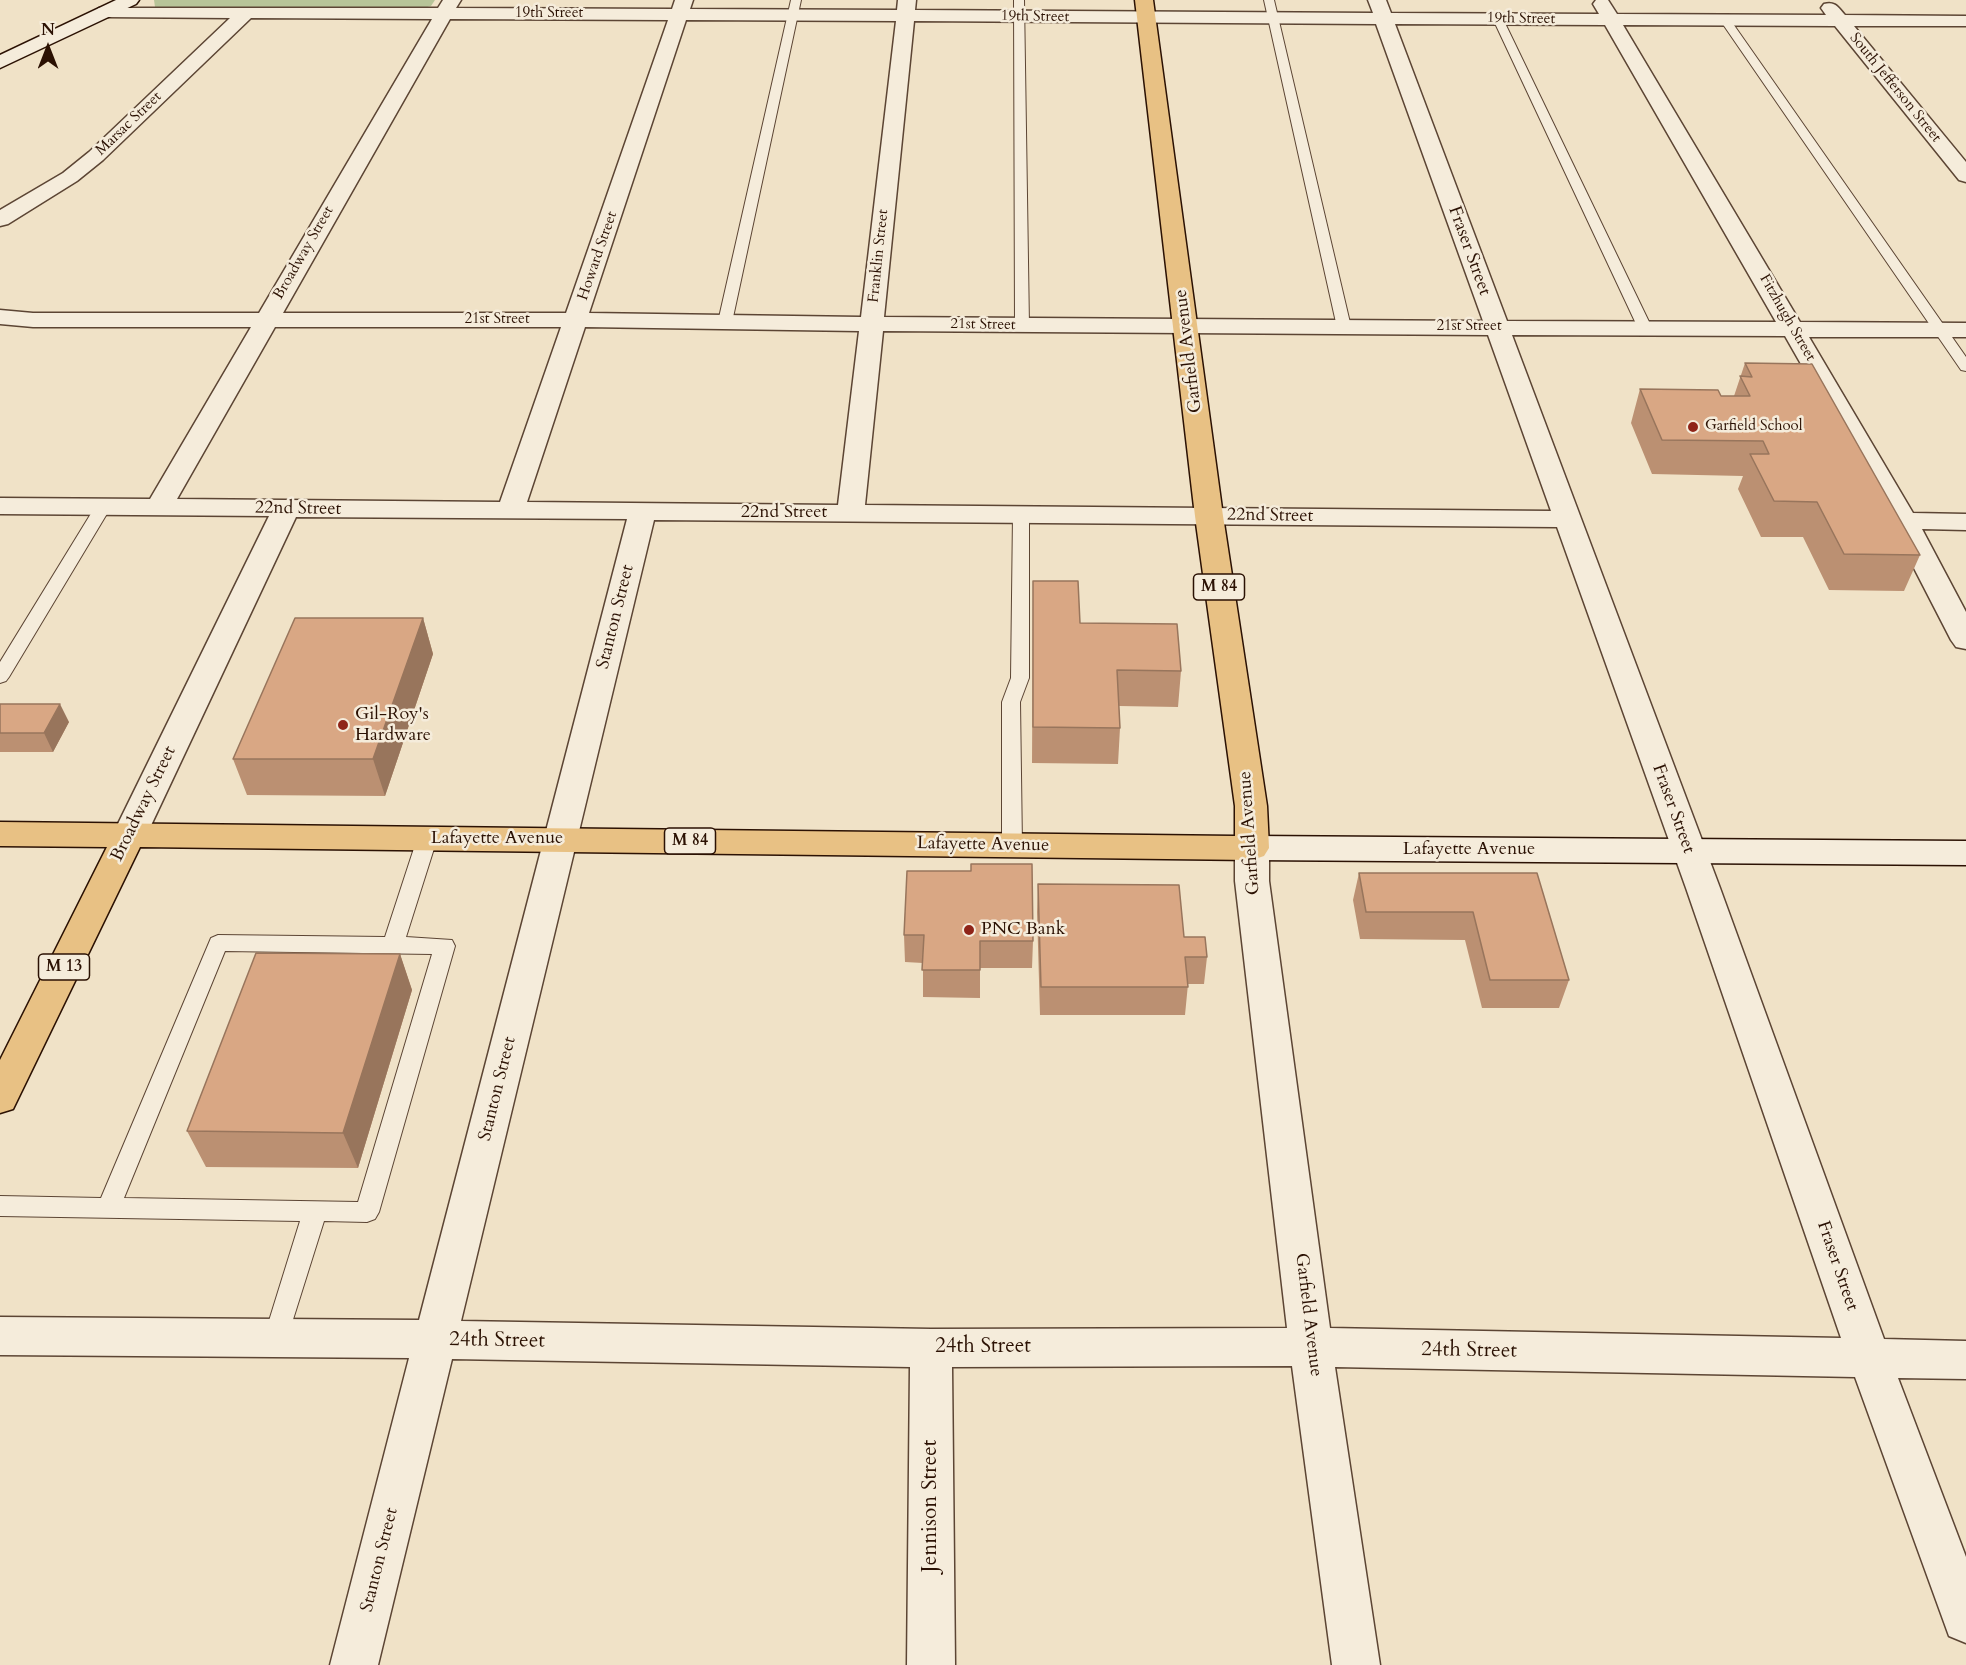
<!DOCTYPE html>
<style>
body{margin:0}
#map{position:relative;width:1966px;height:1665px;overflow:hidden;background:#f0e2c7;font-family:Cardo,serif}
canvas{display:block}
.north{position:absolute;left:18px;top:18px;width:60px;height:60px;-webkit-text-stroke:4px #f5ecdb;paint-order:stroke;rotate:0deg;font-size:16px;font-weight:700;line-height:24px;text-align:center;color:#2b1103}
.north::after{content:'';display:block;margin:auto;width:21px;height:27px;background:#2b1103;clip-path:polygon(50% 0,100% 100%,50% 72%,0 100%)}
</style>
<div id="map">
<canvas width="1966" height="1665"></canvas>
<div class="north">N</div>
</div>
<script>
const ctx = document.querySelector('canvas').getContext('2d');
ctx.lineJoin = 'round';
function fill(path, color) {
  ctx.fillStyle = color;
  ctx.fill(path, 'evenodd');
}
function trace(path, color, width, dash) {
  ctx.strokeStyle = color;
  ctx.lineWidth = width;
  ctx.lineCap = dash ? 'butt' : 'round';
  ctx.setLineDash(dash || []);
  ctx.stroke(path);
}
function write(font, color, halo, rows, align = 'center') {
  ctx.font = font + ' Cardo,serif';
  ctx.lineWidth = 5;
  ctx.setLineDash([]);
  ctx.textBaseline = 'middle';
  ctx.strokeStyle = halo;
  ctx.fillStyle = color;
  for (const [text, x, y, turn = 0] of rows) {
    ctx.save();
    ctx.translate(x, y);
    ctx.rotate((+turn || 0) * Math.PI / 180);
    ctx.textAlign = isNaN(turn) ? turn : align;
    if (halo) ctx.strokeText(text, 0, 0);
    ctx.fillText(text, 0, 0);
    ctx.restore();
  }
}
fill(new Path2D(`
 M 154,0 L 435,0 L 431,6 L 420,9 L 155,7 Z`), '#b7c498');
const lane = new Path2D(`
 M 791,0 L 801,0 L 732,322 L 725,326 L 718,322 Z
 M 1014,0 L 1024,0 L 1029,326 L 1022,330 L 1015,326 Z
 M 1264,0 L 1274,0 L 1351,327 L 1349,330 L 1339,330 L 1337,327 Z
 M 1498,16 L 1503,19 L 1652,328 L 1650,331 L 1640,331 L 1638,328 L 1493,19 Z
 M 1725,17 L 1729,18 L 1966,357 L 1966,371 L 1961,370 L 1720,20 Z
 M 103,502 L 111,507 L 9,677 L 6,681 L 0,683 L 0,662 L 95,507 Z
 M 1021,510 L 1029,515 L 1029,678 L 1020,702 L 1022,846 L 1019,851 L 1012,853 L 1005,851 L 1002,846 L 1002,702 L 1011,678 L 1013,515 Z
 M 427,832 L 434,834 L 437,839 L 406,937 L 452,940 L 455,946 L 379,1212 L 375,1219 L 367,1222 L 324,1221 L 285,1345 L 276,1348 L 267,1345 L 264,1337 L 300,1221 L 0,1216 L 0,1196 L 101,1198 L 211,938 L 218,935 L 385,937 L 417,839 L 420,834 ZM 225,951 L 432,954 L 358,1202 L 124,1198 Z`);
const street = new Path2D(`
 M 443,0 L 461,0 L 456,8 L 672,9 L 675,0 L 693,0 L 690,9 L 897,10 L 898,0 L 916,0 L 915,10 L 1373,13 L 1368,0 L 1386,0 L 1391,13 L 1599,14 L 1593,4 L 1596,0 L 1608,0 L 1617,14 L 1826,15 L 1821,8 L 1824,4 C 1835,1 1838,7 1845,15 L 1966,16 L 1966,26 L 1854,26 L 1966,162 L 1966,182 L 1959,180 L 1835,26 L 1623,25 L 1800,322 L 1966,323 L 1966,337 L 1809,337 L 1913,513 L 1966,514 L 1966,530 L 1922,529 L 1966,612 L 1966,649 L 1956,647 L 1951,640 L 1882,506 L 1785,336 L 1512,335 L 1720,888 L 1884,1339 L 1966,1341 L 1966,1379 L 1898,1378 L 1966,1557 L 1966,1643 L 1949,1636 L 1855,1377 L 1335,1367 L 1380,1665 L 1332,1665 L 1292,1366 L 952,1367 L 955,1665 L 907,1665 L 910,1367 L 452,1359 L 378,1665 L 330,1665 L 409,1358 L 0,1355 L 0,1317 L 419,1320 L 627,519 L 296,517 L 146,836 L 141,844 L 129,848 L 117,844 L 112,836 L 269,516 L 0,514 L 0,498 L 150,499 L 251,327 L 33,327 L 0,324 L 0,310 L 33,313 L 259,313 L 432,19 L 251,18 L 103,160 L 77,181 L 8,224 L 0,226 L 0,210 L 63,173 L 89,152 L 230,18 L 105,17 L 99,16 L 96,12 L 99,8 L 438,8 ZM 450,19 L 668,20 L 566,313 L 283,313 ZM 686,20 L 896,21 L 861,317 L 589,313 ZM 914,21 L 1376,24 L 1483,321 L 884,317 ZM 1395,24 L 1605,25 L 1776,322 L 1507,321 ZM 275,327 L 561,327 L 500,502 L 177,499 ZM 585,327 L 859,331 L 838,505 L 527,502 ZM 883,331 L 1488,335 L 1551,511 L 865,505 ZM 654,520 L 1557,527 L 1686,888 L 1841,1338 L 1330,1328 L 1269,881 L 1269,848 L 1264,840 L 1252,836 L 1240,840 L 1235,848 L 1235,881 L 1287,1328 L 931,1329 L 461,1321 Z`);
const secondary = new Path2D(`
 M 116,0 L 139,0 L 136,4 L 0,68 L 0,55 Z
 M 1252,836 L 1966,841 L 1966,865 L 1252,860 L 1240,856 L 1235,848 L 1240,840 Z`);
const primary = new Path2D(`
 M 1135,0 L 1153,0 L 1223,516 L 1267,806 L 1269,848 L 1264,856 L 1252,860 L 140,847 L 13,1109 L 0,1113 L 0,1060 L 107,847 L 0,846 L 0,822 L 1235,836 L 1235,806 L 1195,516 Z`);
trace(lane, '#5c4534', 2);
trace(street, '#5c4534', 3);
trace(secondary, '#2b1103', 3);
trace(primary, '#2b1103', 3);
fill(lane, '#f5ecdb');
fill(street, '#f5ecdb');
fill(secondary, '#f5ecdb');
fill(primary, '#e8c184');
fill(new Path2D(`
 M 1745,363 L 1920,555 L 1904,591 L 1829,590 L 1803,537 L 1761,537 L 1738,489 L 1743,476 L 1652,474 L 1631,423 L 1640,389 L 1721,396 L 1734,396 Z
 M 1033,581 L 1080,623 L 1181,671 L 1178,707 L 1119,706 L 1120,728 L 1118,764 L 1032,763 Z
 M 423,618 L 433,654 L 385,796 L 247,795 L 233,759 Z
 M 0,704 L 69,722 L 53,752 L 0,752 Z
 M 971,871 L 1033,941 L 1032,968 L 980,968 L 980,998 L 923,997 L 923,963 L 905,962 L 904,935 Z
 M 1359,873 L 1537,873 L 1569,980 L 1559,1008 L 1482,1008 L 1465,940 L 1360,939 L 1353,900 Z
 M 1038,884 L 1184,937 L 1207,957 L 1204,984 L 1188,984 L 1185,1015 L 1040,1015 L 1037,912 Z
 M 400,954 L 412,990 L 358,1168 L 206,1167 L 187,1131 Z`), '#bb9072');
fill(new Path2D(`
 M 423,618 L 433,654 L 385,796 L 373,759 Z
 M 60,704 L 69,722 L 53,752 L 44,733 Z
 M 400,954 L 412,990 L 358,1168 L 343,1133 Z`), '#98755c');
const building = new Path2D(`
 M 1745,363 L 1812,364 L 1920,555 L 1844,554 L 1817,502 L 1774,501 L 1750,454 L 1769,454 L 1763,441 L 1662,440 L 1640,389 L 1718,390 L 1721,396 L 1750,396 L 1740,376 L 1752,377 Z
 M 1033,581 L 1078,581 L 1080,623 L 1177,624 L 1181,671 L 1117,670 L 1120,728 L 1033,727 Z
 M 295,618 L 423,618 L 373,759 L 233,759 Z
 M 0,704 L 60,704 L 44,733 L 0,733 Z
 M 971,864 L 1032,864 L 1033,941 L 980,941 L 980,970 L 922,970 L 924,935 L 904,935 L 907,871 L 971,871 Z
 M 1359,873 L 1537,873 L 1569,980 L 1490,980 L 1473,912 L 1366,912 Z
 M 1038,884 L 1179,885 L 1184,937 L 1205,937 L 1207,957 L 1185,957 L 1188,987 L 1041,987 Z
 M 256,953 L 400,954 L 343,1133 L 187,1131 Z`);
fill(building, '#d9a784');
trace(building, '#98755c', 1.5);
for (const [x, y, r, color] of [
 [1693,427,6,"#8f2418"],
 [343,725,6,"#8f2418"],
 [969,930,6,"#8f2418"]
]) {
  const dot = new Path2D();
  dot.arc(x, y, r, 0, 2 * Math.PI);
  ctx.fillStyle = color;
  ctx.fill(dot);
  trace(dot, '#f5ecdb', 2);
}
write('15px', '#2b1103', '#f5ecdb', [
 ["19th Street",549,14],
 ["19th Street",1035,17,1],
 ["19th Street",1521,19,1],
 ["South Jefferson Street",1895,88,51],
 ["Marsac Street",129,124,-44],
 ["Broadway Street",304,253,-60],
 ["Howard Street",598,256,-71],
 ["Franklin Street",879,256,-84],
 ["Fitzhugh Street",1787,318,60],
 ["21st Street",497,320],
 ["21st Street",983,325,1],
 ["21st Street",1469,327]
]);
write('15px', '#2b1103', '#f5ecdb', [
 ["Garfield School",1705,427]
], 'left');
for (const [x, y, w] of [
 [1219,587,51],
 [690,841,51],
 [64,967,51]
]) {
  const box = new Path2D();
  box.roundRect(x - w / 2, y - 13, w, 26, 4.5);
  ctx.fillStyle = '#f5ecdb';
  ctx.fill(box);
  trace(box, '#2b1103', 1.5);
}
write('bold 16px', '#2b1103', null, [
 ["M 84",1219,587],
 ["M 84",690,841],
 ["M 13",64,967]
]);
write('18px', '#2b1103', '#f5ecdb', [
 ["Fraser Street",1469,251,70],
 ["Garfield Avenue",1189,351,-97],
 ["22nd Street",298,509,1],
 ["22nd Street",784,513],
 ["22nd Street",1270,516,1],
 ["Stanton Street",616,617,-76],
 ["Broadway Street",144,804,-64],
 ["Fraser Street",1673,809,70],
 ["Garfield Avenue",1250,833,-94],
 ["Lafayette Avenue",497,839],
 ["Lafayette Avenue",983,845,1],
 ["Lafayette Avenue",1469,850],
 ["Stanton Street",498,1089,-76],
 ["Fraser Street",1837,1266,71],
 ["Garfield Avenue",1308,1315,83],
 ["Stanton Street",380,1560,-76]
]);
write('18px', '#2b1103', '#f5ecdb', [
 ["Gil-Roy's",355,715],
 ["Hardware",355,736],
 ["PNC Bank",981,930]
], 'left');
write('21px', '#2b1103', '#f5ecdb', [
 ["24th Street",497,1341,1],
 ["24th Street",983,1347],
 ["24th Street",1469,1351,1],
 ["Jennison Street",931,1506,-90]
]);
</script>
